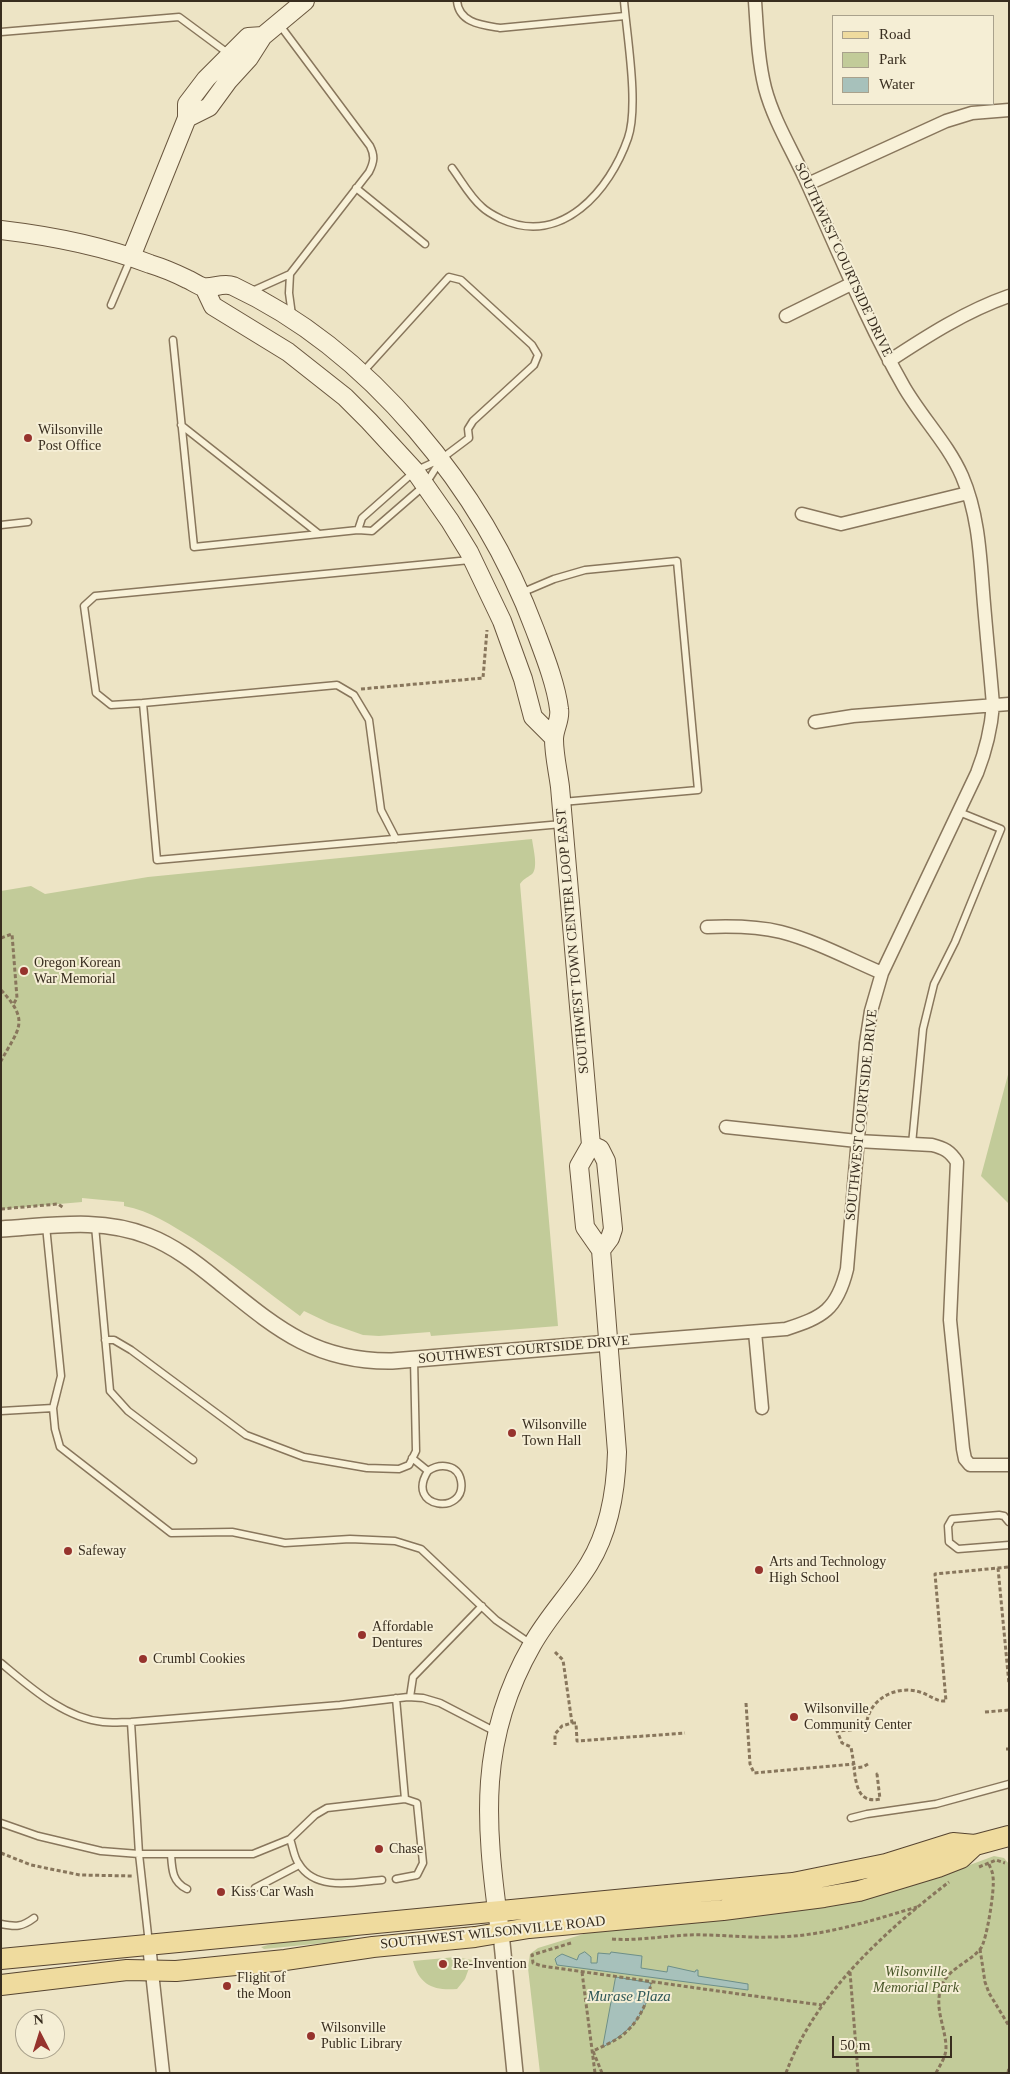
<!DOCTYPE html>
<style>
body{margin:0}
#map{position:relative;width:1010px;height:2074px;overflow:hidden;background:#ede4c5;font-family:"Times New Roman",serif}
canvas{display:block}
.frame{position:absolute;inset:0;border:2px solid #382d1f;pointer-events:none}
.legend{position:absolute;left:832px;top:15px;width:162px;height:90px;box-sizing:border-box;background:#f5eed5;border:1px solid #a9a18c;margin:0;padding:6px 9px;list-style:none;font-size:15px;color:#382d1f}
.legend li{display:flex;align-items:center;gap:10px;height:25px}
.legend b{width:25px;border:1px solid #a9a18c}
.north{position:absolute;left:15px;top:2009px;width:50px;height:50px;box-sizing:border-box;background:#f5eed5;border:1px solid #a9a18c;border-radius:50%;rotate:355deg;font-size:14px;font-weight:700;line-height:20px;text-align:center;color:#382d1f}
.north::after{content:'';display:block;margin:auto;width:18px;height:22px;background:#96332d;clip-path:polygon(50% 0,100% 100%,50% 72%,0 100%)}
.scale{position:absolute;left:832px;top:2036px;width:120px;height:22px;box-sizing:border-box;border:2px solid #382d1f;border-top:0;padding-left:6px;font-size:15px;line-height:18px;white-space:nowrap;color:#382d1f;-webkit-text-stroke:4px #f5eed5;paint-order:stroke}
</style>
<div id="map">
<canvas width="1010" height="2074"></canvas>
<div class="frame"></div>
<ul class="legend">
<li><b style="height:6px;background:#efdb9e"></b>Road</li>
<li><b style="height:14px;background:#c2cb99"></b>Park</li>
<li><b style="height:14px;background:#a7c1bb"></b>Water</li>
</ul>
<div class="north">N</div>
<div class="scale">50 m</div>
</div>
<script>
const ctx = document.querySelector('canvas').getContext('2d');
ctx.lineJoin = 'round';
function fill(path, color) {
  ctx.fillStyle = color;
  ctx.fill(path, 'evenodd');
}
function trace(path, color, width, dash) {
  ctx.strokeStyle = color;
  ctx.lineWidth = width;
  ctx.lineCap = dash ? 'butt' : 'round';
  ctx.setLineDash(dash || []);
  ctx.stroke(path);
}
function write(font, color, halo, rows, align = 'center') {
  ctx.font = font + ' "Times New Roman",serif';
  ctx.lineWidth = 4;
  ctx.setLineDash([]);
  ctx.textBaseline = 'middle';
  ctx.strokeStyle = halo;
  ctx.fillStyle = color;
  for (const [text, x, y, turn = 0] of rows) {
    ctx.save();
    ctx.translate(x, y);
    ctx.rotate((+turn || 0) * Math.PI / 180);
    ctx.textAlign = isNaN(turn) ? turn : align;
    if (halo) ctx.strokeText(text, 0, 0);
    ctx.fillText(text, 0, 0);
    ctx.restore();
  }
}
fill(new Path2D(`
 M 532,839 C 533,847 538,866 533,873 C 529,877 524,878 520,884 L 558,1326 L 431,1336 L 430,1332 L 379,1336 L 363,1335 L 329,1323 L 304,1311 L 300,1316 C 265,1290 231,1263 194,1239 C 171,1225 151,1211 124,1206 L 124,1202 L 82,1198 L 82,1202 L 1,1209 L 1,891 L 31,886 L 45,894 L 148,877 Z
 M 1009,1071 L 1009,1204 L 981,1176 Z
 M 994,1856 L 1004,1858 L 1009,1864 L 1009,2073 L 540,2073 L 528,1968 L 530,1954 L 538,1948 L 600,1929 L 940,1876 Z
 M 375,1931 L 334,1942 L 264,1949 L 261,1947 L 303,1935 Z
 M 456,1957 L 472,1960 L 465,1979 L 457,1989 C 434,1991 419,1985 413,1961 Z`), '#c2cb99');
const water = new Path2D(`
 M 585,1952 L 591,1957 L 591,1963 L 597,1963 L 598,1953 L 610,1954 L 611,1952 L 642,1956 L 641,1968 L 667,1972 L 668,1966 L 695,1972 L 696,1970 L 698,1970 L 698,1976 L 748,1984 L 748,1990 L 557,1965 L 555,1959 L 557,1957 L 562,1954 L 577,1960 L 579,1955 Z
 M 616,1977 L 651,1983 C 647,2015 630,2031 603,2047 Z`);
fill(water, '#a7c1bb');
trace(water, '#6d8f89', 1);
const service = new Path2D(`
 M 457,1 C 459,23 482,25 500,28 L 625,16
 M 1,32 L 179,17 L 229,54
 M 452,168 C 461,180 470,197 482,207 C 487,212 495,216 501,219 C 562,247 610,190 628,138 C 639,106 627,37 624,1
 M 356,188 L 425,244
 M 290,274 L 289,293 L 292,315
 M 250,292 L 290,274 L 369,172 C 374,162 375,156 370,146 L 279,24
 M 111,305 L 131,258
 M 173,340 L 194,547 L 358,530 L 372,531 L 425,485 L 439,463
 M 181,425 L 319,534
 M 1,525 L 28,522
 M 358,530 L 362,518 L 415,471 L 441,459 L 469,438 L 468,429 L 473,421 L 534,365 L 538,355 L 532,345 L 461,280 L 449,277 L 362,373
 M 521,593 L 554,579 L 585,570 L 677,561 L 698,790 L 562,802
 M 143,703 L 111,705 L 96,693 L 84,606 L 95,596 L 470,560
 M 396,839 L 381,810 L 369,720 L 354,695 L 337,685 L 143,703 L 157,860 L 562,824
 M 912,1144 L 923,1029 L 934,984 L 955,942 L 1001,829 L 959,812
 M 46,1226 L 61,1376 L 53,1408 L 55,1429 L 60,1447 L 171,1533 L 232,1532 L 285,1543 L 350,1539 L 395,1541 L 421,1549 L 496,1620 L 531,1644
 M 95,1226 L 110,1391 L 128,1411 L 193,1460
 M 105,1340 L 114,1340 L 131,1350 L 246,1435 L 304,1457 L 367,1468 L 399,1469 L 409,1465 L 416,1451 L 414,1359
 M 1,1411 L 53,1408
 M 412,1458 L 428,1471 C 404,1509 467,1516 461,1481 C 458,1464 440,1463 428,1471
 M 1009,1522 L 1004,1516 L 999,1515 L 952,1519 L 948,1526 L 949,1542 L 958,1549 L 1009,1545
 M 1,1663 C 30,1687 64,1718 103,1722 C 112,1723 122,1722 131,1722 L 340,1705 L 408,1697 L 423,1698 L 440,1703 L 496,1732
 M 410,1697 L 413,1677 L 482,1606
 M 131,1722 L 139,1854 L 149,1944
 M 851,1818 L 867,1814 L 936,1804 L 1009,1784
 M 1,1823 L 38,1836 L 101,1851 L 139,1854 L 253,1854 L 290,1839 L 315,1815 L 327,1808 L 405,1799 L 396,1698
 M 290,1839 C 293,1847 294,1858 299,1864 C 316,1892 356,1882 382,1880
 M 171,1854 C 172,1869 172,1882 187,1889
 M 396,1879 L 417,1875 L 423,1863 L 417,1803 L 405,1799
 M 255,1888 L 299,1865
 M 1,1924 C 16,1927 22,1927 34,1918`);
const minor = new Path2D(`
 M 808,184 L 946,121 L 972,113 L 1009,110
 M 786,316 L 851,284
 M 889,361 C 927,336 966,311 1009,296
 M 802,514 L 841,524 L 968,493
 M 815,722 L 853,716 L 1009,704
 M 707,927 C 732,926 756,926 781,932 C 816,941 849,959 882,973
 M 726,1127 L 857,1141 L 932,1145 C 944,1148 950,1151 957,1162 L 950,1320 L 963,1449 L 965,1459 L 970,1465 L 1009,1465
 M 755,1332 L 762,1408
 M 609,1343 L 786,1329 C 823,1317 837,1310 847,1269 L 866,1043 L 871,1011 L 882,973 L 977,773 C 986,750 991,730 993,705 C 990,668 986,630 983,592 C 980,553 978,513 962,476 C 948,444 922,418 904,387 C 867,322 839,253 808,185 C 794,153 774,122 765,88 C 758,60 757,30 755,1
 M 149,1945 L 163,2073`);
const tertiary = new Path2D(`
 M 1,1229 C 50,1226 101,1217 148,1236 C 174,1246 196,1263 218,1281 C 275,1327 314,1362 392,1361 L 609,1343
 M 501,1933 L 515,2073`);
const secondary = new Path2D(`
 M 187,118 L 209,107 L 228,81 L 249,58 L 263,36 L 305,1
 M 1,230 C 52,236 103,246 150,264 C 163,268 175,273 187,279 C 192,281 197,285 203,287 C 212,289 223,282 233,286 C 370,350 483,490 535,630 C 544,654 556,684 559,709 C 561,719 554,729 554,739 C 554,755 558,771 560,787 L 591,1145 L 579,1166 L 585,1227 L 601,1250 L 617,1452 C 616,1491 610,1530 589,1564 C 572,1592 548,1616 532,1645 C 478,1739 485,1822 499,1925
 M 131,257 L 187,118 L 187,104 L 206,79 L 248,37 L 263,36
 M 204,287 L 213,306 L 288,352 L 345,397 L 369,421 L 415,471 L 450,521 L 469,552 L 502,621 L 523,679 L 533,717 L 554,738
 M 591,1145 L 600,1149 L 606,1161 L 613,1229 L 610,1238 L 601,1250`);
const primary = new Path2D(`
 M 1,1959 L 793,1883 L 886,1864 L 953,1843 L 975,1845 L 1009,1836
 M 1,1985 L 127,1970 L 176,1971 L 285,1960 L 373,1947 L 475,1937 L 529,1928 L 723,1910 L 824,1897 L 859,1891 L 938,1867 L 961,1858 L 975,1845`);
trace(service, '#88765c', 9);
trace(minor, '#88765c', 15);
trace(tertiary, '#88765c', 18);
trace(secondary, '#6a573f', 20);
trace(primary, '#564430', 22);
trace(new Path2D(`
 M 361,689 L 483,678 L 487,630
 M 1,938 L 12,934 L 17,998 L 13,1005
 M 1,990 C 31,1022 18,1029 1,1061
 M 1,1209 L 58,1204 L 64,1208
 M 998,1568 L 1009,1684
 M 555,1652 L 563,1660 L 572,1723 L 562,1726 L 555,1734 L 555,1745
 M 746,1703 L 750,1764 L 754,1773 L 854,1764
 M 985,1712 L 1009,1710
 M 867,1721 C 871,1697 899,1685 920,1692 C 930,1695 936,1702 946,1701 L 935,1574 L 1009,1567
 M 572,1723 L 576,1723 L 577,1741 L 685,1733
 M 1006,1749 L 1009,1749
 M 868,1764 L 863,1767 L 854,1768 C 856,1784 858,1804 880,1799 L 877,1774 L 880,1774
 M 854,1765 L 851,1747 L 842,1743 L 837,1731 L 862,1729
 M 1,1853 L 31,1865 L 80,1875 L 132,1876
 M 979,1867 L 996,1860 L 1005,1863
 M 612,1939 C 638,1941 663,1936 688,1935 C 716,1934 744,1938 772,1937 C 822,1937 870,1921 917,1907
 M 571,1943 L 532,1955 L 533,1963 L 542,1966 C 635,1979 728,1993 822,2005
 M 980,1949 L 985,1982 L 989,1993 L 1009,2026
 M 582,1972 L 595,2073
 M 850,1972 L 858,2073
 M 602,2073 L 593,2051 C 603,2046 616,2041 624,2034 C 639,2021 648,2002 651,1983
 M 786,2073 C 815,1994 884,1932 949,1882
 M 936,2073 C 940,2065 946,2057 946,2048 C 946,2028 934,2009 941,1988 C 947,1968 970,1963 981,1948 C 987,1939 995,1888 993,1877 C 993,1872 990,1867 988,1862
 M 1008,2073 L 1009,2067`), '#88765c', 3, [4, 2.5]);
trace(service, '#f8f1d8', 6);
trace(minor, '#f8f1d8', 12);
trace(tertiary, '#f8f1d8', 15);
trace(secondary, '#f8f1d8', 18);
trace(primary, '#efdb9e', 20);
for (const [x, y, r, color] of [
 [28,438,5,"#96332d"],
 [24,971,5,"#96332d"],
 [512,1433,5,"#96332d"],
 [68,1551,5,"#96332d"],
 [759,1570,5,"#96332d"],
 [362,1635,5,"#96332d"],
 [143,1659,5,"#96332d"],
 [794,1717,5,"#96332d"],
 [379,1849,5,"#96332d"],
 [221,1892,5,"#96332d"],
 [443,1964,5,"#96332d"],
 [227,1986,5,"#96332d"],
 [311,2036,5,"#96332d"]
]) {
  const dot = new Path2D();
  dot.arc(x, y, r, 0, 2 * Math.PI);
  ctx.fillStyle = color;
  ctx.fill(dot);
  trace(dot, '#f5eed5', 2);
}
write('14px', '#382d1f', '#f5eed5', [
 ["SOUTHWEST COURTSIDE DRIVE",843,260,65],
 ["SOUTHWEST TOWN CENTER LOOP EAST",573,941,-95],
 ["SOUTHWEST COURTSIDE DRIVE",862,1115,-84],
 ["SOUTHWEST COURTSIDE DRIVE",524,1350,-5],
 ["SOUTHWEST WILSONVILLE ROAD",493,1933,-6]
]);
write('14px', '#382d1f', '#f5eed5', [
 ["Wilsonville",38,430],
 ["Post Office",38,446],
 ["Oregon Korean",34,963],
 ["War Memorial",34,979],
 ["Wilsonville",522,1425],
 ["Town Hall",522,1441],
 ["Safeway",78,1551],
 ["Arts and Technology",769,1562],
 ["High School",769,1578],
 ["Affordable",372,1627],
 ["Dentures",372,1643],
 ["Crumbl Cookies",153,1659],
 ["Wilsonville",804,1709],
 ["Community Center",804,1725],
 ["Chase",389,1849],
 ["Kiss Car Wash",231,1892],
 ["Re-Invention",453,1964],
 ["Flight of",237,1978],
 ["the Moon",237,1994],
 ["Wilsonville",321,2028],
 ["Public Library",321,2044]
], 'left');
write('italic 14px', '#465426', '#f5eed5', [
 ["Wilsonville",916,1972],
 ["Memorial Park",916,1988]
]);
write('italic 15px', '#2f5858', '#f5eed5', [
 ["Murase Plaza",629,1997]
]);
</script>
